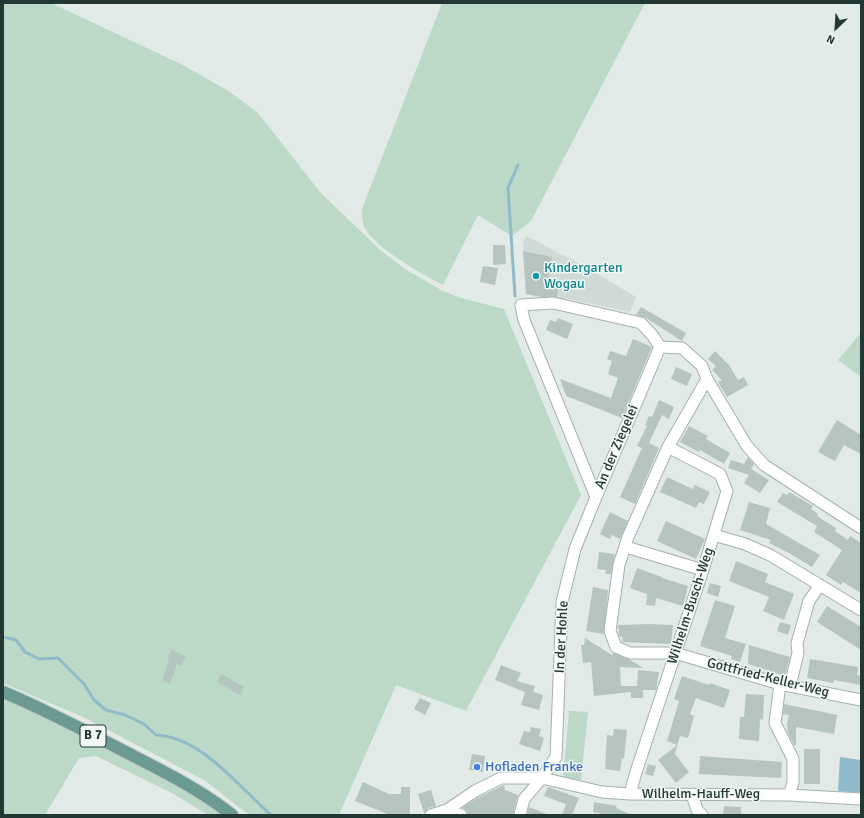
<!DOCTYPE html>
<style>
body{margin:0}
#map{position:relative;width:864px;height:818px;overflow:hidden;background:#e1eae6;font-family:Signika,sans-serif}
canvas{display:block}
.frame{position:absolute;inset:0;border:4px solid #233834;pointer-events:none}
.north{position:absolute;left:816px;top:8px;width:40px;height:40px;-webkit-text-stroke:3px #f1f7f4;paint-order:stroke;rotate:205deg;font-size:11px;font-weight:700;line-height:16px;text-align:center;color:#233834}
.north::after{content:'';display:block;margin:auto;width:14px;height:18px;background:#233834;clip-path:polygon(50% 0,100% 100%,50% 72%,0 100%)}
</style>
<div id="map">
<canvas width="864" height="818"></canvas>
<div class="frame"></div>
<div class="north">N</div>
</div>
<script>
const ctx = document.querySelector('canvas').getContext('2d');
ctx.lineJoin = 'round';
function fill(path, color) {
  ctx.fillStyle = color;
  ctx.fill(path, 'evenodd');
}
function trace(path, color, width, dash) {
  ctx.strokeStyle = color;
  ctx.lineWidth = width;
  ctx.lineCap = dash ? 'butt' : 'round';
  ctx.setLineDash(dash || []);
  ctx.stroke(path);
}
function write(font, color, halo, rows, align = 'center') {
  ctx.font = font + ' Signika,sans-serif';
  ctx.lineWidth = 3;
  ctx.setLineDash([]);
  ctx.textBaseline = 'middle';
  ctx.strokeStyle = halo;
  ctx.fillStyle = color;
  for (const [text, x, y, turn = 0] of rows) {
    ctx.save();
    ctx.translate(x, y);
    ctx.rotate((+turn || 0) * Math.PI / 180);
    ctx.textAlign = isNaN(turn) ? turn : align;
    if (halo) ctx.strokeText(text, 0, 0);
    ctx.fillText(text, 0, 0);
    ctx.restore();
  }
}
fill(new Path2D(`
 M 526,236 L 580,264 L 636,297 L 630,312 L 564,298 L 563,301 L 526,294 L 523,243 Z`), '#cfd9d5');
fill(new Path2D(`
 M 3,3 L 51,3 L 183,65 L 230,92 L 258,113 L 320,192 L 380,250 L 405,269 L 441,290 L 458,297 L 504,309 L 581,495 L 466,711 L 396,685 L 339,815 L 249,815 L 204,780 L 83,717 L 3,683 Z
 M 442,3 L 645,3 L 531,221 L 512,236 L 478,215 L 443,285 C 425,276 375,247 366,230 C 362,224 362,216 362,209 Z
 M 861,333 L 861,377 L 838,360 Z
 M 3,699 L 45,717 L 197,796 L 223,815 L 208,815 L 172,793 L 96,756 L 79,758 L 45,815 L 3,815 Z
 M 569,711 L 588,712 L 581,780 L 563,779 Z`), '#bcd8c6');
fill(new Path2D(`
 M 840,757 L 861,760 L 861,793 L 838,791 Z`), '#8fbac9');
trace(new Path2D(`
 M 515,296 L 508,188 L 518,165
 M 3,637 L 16,640 L 25,652 L 39,659 L 58,658 L 84,684 L 94,700 L 106,710 L 125,715 L 144,724 L 156,735 C 202,737 239,787 271,815`), '#8fbac9', 3);
fill(new Path2D(`
 M 493,245 L 505,245 L 506,264 L 493,265 Z
 M 523,251 L 552,257 L 548,278 L 560,280 L 557,297 L 541,297 L 526,294 Z
 M 483,266 L 498,268 L 495,285 L 480,282 Z
 M 641,307 L 686,333 L 682,341 L 646,318 L 636,315 Z
 M 558,318 L 573,324 L 567,339 L 546,330 L 550,320 L 556,322 Z
 M 633,339 L 652,347 L 622,418 L 566,396 L 560,379 L 611,398 L 618,378 L 608,374 L 612,361 L 607,359 L 610,351 L 626,356 Z
 M 715,351 L 729,365 L 738,380 L 744,377 L 748,385 L 727,397 L 718,382 L 722,380 L 712,370 L 716,366 L 708,359 Z
 M 676,367 L 692,374 L 687,386 L 671,379 Z
 M 659,400 L 674,407 L 669,419 L 662,415 L 649,443 L 659,448 L 635,504 L 620,497 L 642,448 L 637,446 L 647,426 L 645,425 L 649,416 L 652,417 Z
 M 837,420 L 861,435 L 861,454 L 844,445 L 835,461 L 818,452 Z
 M 689,426 L 708,436 L 706,439 L 730,453 L 724,464 L 700,450 L 699,452 L 680,442 Z
 M 748,457 L 754,464 L 751,469 L 769,480 L 760,493 L 744,483 L 749,475 L 728,468 L 731,460 L 744,464 Z
 M 667,477 L 693,489 L 695,485 L 710,492 L 704,504 L 699,502 L 696,508 L 660,492 Z
 M 789,492 L 813,506 L 811,509 L 818,514 L 817,516 L 836,528 L 835,531 L 848,540 L 850,536 L 861,543 L 861,593 L 843,582 L 841,585 L 826,575 L 842,550 L 814,532 L 817,526 L 777,502 L 783,493 L 787,495 Z
 M 749,502 L 770,508 L 766,524 L 820,555 L 812,567 L 789,553 L 769,543 L 771,540 L 740,530 Z
 M 610,512 L 628,521 L 620,539 L 612,535 L 610,539 L 600,534 Z
 M 666,521 L 705,539 L 696,559 L 657,541 Z
 M 599,552 L 615,554 L 611,574 L 605,574 L 606,570 L 597,569 Z
 M 736,561 L 768,574 L 765,582 L 794,594 L 784,620 L 763,611 L 769,597 L 729,581 Z
 M 637,568 L 662,577 L 662,578 L 688,586 L 683,606 L 656,598 L 655,606 L 646,605 L 647,594 L 630,588 Z
 M 710,583 L 721,586 L 718,597 L 707,593 Z
 M 593,587 L 608,590 L 604,634 L 586,631 Z
 M 715,600 L 735,606 L 725,638 L 746,644 L 740,662 L 731,659 L 732,656 L 700,646 Z
 M 827,606 L 861,627 L 861,650 L 817,622 Z
 M 780,622 L 791,625 L 788,635 L 777,631 Z
 M 649,624 L 673,625 L 671,644 L 622,642 L 623,637 L 619,636 L 618,625 Z
 M 585,638 L 612,655 L 613,653 L 630,660 L 644,668 L 620,667 L 621,686 L 637,686 L 638,670 L 659,672 L 656,690 L 643,690 L 643,698 L 631,698 L 631,692 L 594,696 L 591,662 L 583,663 L 581,645 L 584,645 Z
 M 749,645 L 790,657 L 785,676 L 748,664 Z
 M 172,650 L 186,657 L 181,666 L 177,664 L 170,684 L 162,681 L 169,660 L 167,659 Z
 M 810,659 L 858,667 L 857,675 L 861,676 L 861,685 L 834,680 L 833,683 L 807,678 Z
 M 501,665 L 521,673 L 517,681 L 535,686 L 533,692 L 543,695 L 539,710 L 521,705 L 525,692 L 495,680 Z
 M 221,674 L 244,687 L 240,695 L 217,682 Z
 M 682,676 L 709,685 L 710,683 L 730,690 L 724,708 L 696,698 L 690,714 L 694,716 L 688,738 L 680,736 L 675,754 L 689,772 L 676,783 L 658,760 L 677,745 L 667,741 L 679,701 L 674,699 Z
 M 746,694 L 764,695 L 763,720 L 760,719 L 759,741 L 739,739 L 740,717 L 744,717 Z
 M 420,698 L 431,703 L 425,715 L 414,709 Z
 M 784,704 L 837,715 L 834,734 L 796,727 L 796,745 L 794,745 L 788,733 L 787,724 L 789,715 L 783,714 Z
 M 531,727 L 541,729 L 539,736 L 544,738 L 540,751 L 519,744 L 524,731 L 530,732 Z
 M 614,729 L 627,730 L 624,759 L 622,758 L 620,771 L 605,769 L 607,735 L 613,736 Z
 M 804,749 L 820,749 L 820,784 L 804,784 Z
 M 472,754 L 485,756 L 483,772 L 469,770 Z
 M 700,756 L 782,762 L 781,778 L 699,774 Z
 M 648,764 L 656,766 L 653,776 L 645,774 Z
 M 363,782 L 389,794 L 401,794 L 401,787 L 410,787 L 410,815 L 390,815 L 355,801 Z
 M 504,785 L 505,790 L 518,795 L 513,815 L 468,815 L 467,811 L 462,808 L 479,797 Z
 M 548,787 L 579,798 L 572,815 L 562,815 L 566,804 L 544,796 Z
 M 431,790 L 436,806 L 429,808 L 424,813 L 418,794 Z
 M 594,802 L 617,806 L 616,808 L 632,815 L 607,815 L 593,812 Z
 M 724,806 L 741,807 L 741,815 L 723,815 Z
 M 529,807 L 547,814 L 547,815 L 527,815 Z`), '#b6c4c0');
const minor = new Path2D(`
 M 553,303 L 641,323 L 653,336 L 660,347 L 596,497 L 524,320 L 521,305 Z
 M 660,347 L 682,348 L 702,366 L 707,379 L 747,446 L 764,465 L 861,528
 M 707,379 L 668,447 L 628,537 L 619,565 L 610,631 L 616,647 L 630,653 L 675,653 L 780,684 L 861,700
 M 714,535 L 745,544 L 770,555 L 861,610
 M 626,547 L 703,570
 M 780,684 L 775,723 L 793,759 L 793,783 L 789,795
 M 790,686 L 798,653 L 797,643 L 809,601 L 820,585
 M 630,794 L 636,772 L 703,570 L 727,491 L 720,474 L 668,447
 M 692,795 L 697,810 L 702,815
 M 447,810 L 461,815
 M 431,815 L 447,810 L 475,791 L 501,778 L 542,778 L 602,792 L 630,794 L 789,795 L 861,799
 M 520,815 L 524,799 L 542,778 L 556,757 L 562,602 L 575,549 L 596,497`);
const primary = new Path2D(`
 M 3,692 C 42,708 79,728 116,747 C 156,768 197,787 232,815`);
trace(minor, '#a4b1ad', 13);
trace(primary, '#c1c7c6', 14);
trace(minor, '#fff', 11);
trace(primary, '#6a9a92', 12);
for (const [x, y, r, color] of [
 [536,276,4,"#0f9aa8"],
 [477,767,4,"#3f7fe0"]
]) {
  const dot = new Path2D();
  dot.arc(x, y, r, 0, 2 * Math.PI);
  ctx.fillStyle = color;
  ctx.fill(dot);
  trace(dot, '#f1f7f4', 1.5);
}
for (const [x, y, w] of [
 [93,736,26]
]) {
  const box = new Path2D();
  box.roundRect(x - w / 2, y - 11, w, 22, 3);
  ctx.fillStyle = '#f1f7f4';
  ctx.fill(box);
  trace(box, '#233834', 1);
}
write('bold 13px', '#233834', null, [
 ["B 7",93,736]
]);
write('14px', '#0d838f', '#f1f7f4', [
 ["Kindergarten",544,268],
 ["Wogau",544,284]
], 'left');
write('14px', '#233834', '#f1f7f4', [
 ["An der Ziegelei",617,447,-67],
 ["Wilhelm-Busch-Weg",691,606,-72],
 ["In der Hohle",562,637,-87],
 ["Gottfried-Keller-Weg",768,678,14],
 ["Wilhelm-Hauff-Weg",701,794]
]);
write('14px', '#366cbe', '#f1f7f4', [
 ["Hofladen Franke",485,767]
], 'left');
</script>
